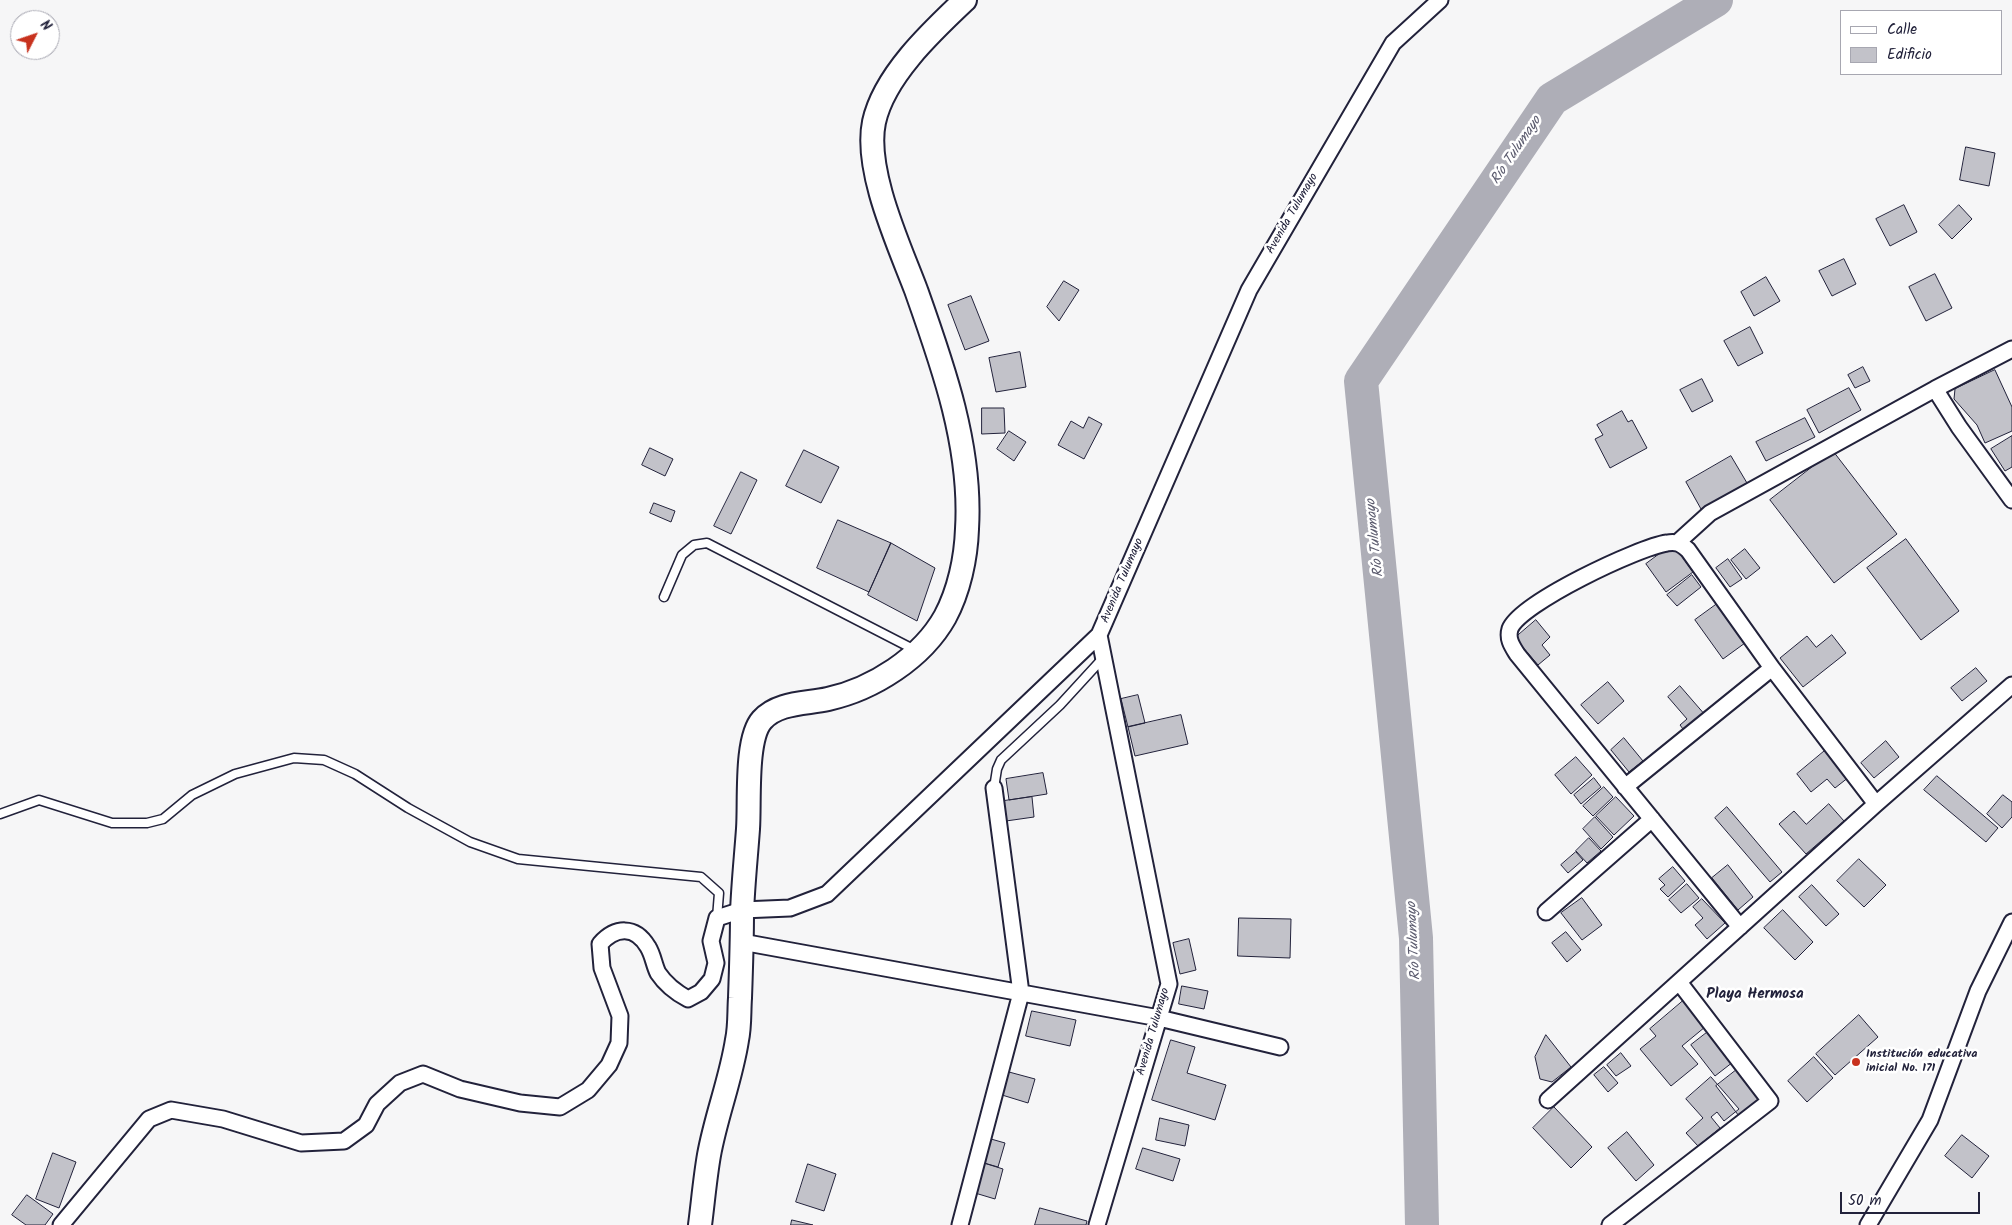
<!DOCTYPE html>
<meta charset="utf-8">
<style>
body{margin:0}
#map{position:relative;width:2012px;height:1225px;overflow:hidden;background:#f6f6f7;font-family:Kalam,sans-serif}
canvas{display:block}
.legend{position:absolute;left:1840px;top:10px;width:162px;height:65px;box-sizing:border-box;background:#fff;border:1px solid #a7a7b1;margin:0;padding:6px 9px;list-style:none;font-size:15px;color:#22223b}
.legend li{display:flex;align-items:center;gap:10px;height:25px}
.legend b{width:25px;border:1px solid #a7a7b1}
.north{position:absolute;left:10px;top:10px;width:50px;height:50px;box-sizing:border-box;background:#fff;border:1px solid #a7a7b1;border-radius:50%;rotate:49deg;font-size:14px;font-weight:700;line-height:20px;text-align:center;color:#22223b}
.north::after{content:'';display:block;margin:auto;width:18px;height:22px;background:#c8321e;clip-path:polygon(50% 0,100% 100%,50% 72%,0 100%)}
.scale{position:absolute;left:1840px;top:1192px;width:140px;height:22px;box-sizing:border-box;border:2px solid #22223b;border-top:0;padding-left:6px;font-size:15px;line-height:18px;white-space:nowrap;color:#22223b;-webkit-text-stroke:4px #fff;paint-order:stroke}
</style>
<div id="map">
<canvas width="2012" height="1225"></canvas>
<ul class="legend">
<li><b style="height:6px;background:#fff"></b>Calle</li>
<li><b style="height:14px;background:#c2c2c9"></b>Edificio</li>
</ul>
<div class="north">N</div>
<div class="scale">50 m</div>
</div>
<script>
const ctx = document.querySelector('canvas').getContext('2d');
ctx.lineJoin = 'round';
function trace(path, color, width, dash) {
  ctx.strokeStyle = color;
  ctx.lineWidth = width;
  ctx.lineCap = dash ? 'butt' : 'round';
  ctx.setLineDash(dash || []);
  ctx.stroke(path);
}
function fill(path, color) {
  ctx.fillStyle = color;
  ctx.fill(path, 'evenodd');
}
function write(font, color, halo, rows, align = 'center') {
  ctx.font = font + ' Kalam,sans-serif';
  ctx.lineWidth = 5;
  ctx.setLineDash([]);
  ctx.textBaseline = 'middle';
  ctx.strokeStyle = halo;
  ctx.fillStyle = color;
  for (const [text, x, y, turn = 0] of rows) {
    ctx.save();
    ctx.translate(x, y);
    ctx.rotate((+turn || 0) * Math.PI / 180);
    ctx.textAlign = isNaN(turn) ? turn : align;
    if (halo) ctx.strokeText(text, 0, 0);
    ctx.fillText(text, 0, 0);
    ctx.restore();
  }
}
trace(new Path2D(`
 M 1422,1225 L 1416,938 L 1361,381 L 1552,99 L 1716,0`), '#aeaeb7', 34);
const building = new Path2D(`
 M 1966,147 L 1995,153 L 1989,186 L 1960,180 Z
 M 1904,205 L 1917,232 L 1890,246 L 1876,219 Z
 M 1959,205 L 1972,219 L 1952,239 L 1939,225 Z
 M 1844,259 L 1856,284 L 1832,296 L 1819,271 Z
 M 1935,274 L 1952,308 L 1926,321 L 1909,287 Z
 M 1766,277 L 1780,301 L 1754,316 L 1741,292 Z
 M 1064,281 L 1079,290 L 1059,321 L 1047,307 Z
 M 971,296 L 989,341 L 965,350 L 948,305 Z
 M 1750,327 L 1763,353 L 1738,366 L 1724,341 Z
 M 1020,352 L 1026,387 L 996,392 L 989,358 Z
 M 1863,367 L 1870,381 L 1855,388 L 1848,375 Z
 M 1995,370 L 2012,407 L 2012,431 L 1985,443 L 1977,425 L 1954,399 L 1955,389 Z
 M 1702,379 L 1713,401 L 1692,412 L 1680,390 Z
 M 1849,388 L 1861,410 L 1819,433 L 1807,410 Z
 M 982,408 L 1004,408 L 1005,433 L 982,434 Z
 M 1622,411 L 1628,422 L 1632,420 L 1647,448 L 1610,468 L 1595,439 L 1603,435 L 1597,425 Z
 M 1089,417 L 1102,424 L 1084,459 L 1058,445 L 1071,421 L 1083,428 Z
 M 1805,418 L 1815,437 L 1766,461 L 1756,442 Z
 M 1009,431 L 1026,442 L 1014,461 L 997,449 Z
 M 2012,436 L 2012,467 L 2005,471 L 1991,449 Z
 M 650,448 L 673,459 L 665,476 L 642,465 Z
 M 804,450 L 839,467 L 821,503 L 786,486 Z
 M 1833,451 L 1897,534 L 1834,583 L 1770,500 Z
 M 1731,456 L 1747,483 L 1701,509 L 1686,482 Z
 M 741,472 L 757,480 L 731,534 L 714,526 Z
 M 654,503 L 675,511 L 671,522 L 650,513 Z
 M 838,520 L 891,543 L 869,592 L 817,568 Z
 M 1906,539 L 1959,611 L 1921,640 L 1867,568 Z
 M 891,543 L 935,568 L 917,621 L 868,595 Z
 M 1673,544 L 1693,572 L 1666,592 L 1646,564 Z
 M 1745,549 L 1760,568 L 1746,579 L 1731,560 Z
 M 1728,559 L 1742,579 L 1730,587 L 1716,568 Z
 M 1692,575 L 1701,587 L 1677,606 L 1667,595 Z
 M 1717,604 L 1745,643 L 1723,659 L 1695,620 Z
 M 1536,620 L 1550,637 L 1542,645 L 1550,655 L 1538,665 L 1515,638 Z
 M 1832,635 L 1846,653 L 1803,687 L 1780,658 L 1807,636 L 1816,647 Z
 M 1976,668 L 1987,681 L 1962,701 L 1951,688 Z
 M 1608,682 L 1624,701 L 1598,724 L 1581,705 Z
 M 1680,686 L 1706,716 L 1686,733 L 1680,725 L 1687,719 L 1668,697 Z
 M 1138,695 L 1145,723 L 1128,727 L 1121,699 Z
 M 1181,715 L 1188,744 L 1135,756 L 1128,727 Z
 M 1624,738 L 1643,761 L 1629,772 L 1611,750 Z
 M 1886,741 L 1899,757 L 1874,778 L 1861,763 Z
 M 1827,749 L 1849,777 L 1835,788 L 1827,779 L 1811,792 L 1797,774 Z
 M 1576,757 L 1592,775 L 1571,794 L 1555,775 Z
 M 1043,773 L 1047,794 L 1009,800 L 1006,779 Z
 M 1937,776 L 1998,828 L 1986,842 L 1924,790 Z
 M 1594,778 L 1601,787 L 1581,804 L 1574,795 Z
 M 1604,787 L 1613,797 L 1593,816 L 1583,806 Z
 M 2003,795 L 2012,802 L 2012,817 L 2002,828 L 1987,814 Z
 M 1032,797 L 1034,817 L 1006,821 L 1004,801 Z
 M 1616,797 L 1634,816 L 1614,835 L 1596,816 Z
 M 1829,804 L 1844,821 L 1806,854 L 1779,824 L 1794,811 L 1806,824 Z
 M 1727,807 L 1782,872 L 1770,882 L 1715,818 Z
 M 1595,817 L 1613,837 L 1601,849 L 1583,829 Z
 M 1589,838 L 1601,851 L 1587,863 L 1576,851 Z
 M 1576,852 L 1583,860 L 1568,873 L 1561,865 Z
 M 1859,859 L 1886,885 L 1864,907 L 1837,881 Z
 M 1728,865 L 1753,897 L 1738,910 L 1712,878 Z
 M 1673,867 L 1685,881 L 1668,897 L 1660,889 L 1665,885 L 1659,879 Z
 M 1687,884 L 1699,898 L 1681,913 L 1669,900 Z
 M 1812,885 L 1839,914 L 1826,926 L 1799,897 Z
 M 1582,898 L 1602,925 L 1582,940 L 1561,913 Z
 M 1702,899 L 1725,923 L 1707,939 L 1695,925 L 1703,918 L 1693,907 Z
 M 1783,910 L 1813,942 L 1795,960 L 1764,928 Z
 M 1239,918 L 1291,919 L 1290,958 L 1238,956 Z
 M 1566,932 L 1581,950 L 1567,962 L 1552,943 Z
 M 1189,939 L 1196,970 L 1180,974 L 1173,943 Z
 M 1182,986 L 1208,991 L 1204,1009 L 1179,1004 Z
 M 1683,1001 L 1705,1027 L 1682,1046 L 1698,1064 L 1671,1086 L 1640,1049 L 1656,1036 L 1650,1029 Z
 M 1032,1011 L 1076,1020 L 1070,1046 L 1026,1036 Z
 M 1859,1015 L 1878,1037 L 1835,1075 L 1816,1054 Z
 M 1709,1031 L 1733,1062 L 1715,1076 L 1691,1045 Z
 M 1546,1035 L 1571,1067 L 1552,1082 L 1540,1079 L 1535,1057 Z
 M 1171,1040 L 1195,1047 L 1187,1073 L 1226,1085 L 1215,1120 L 1152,1100 Z
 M 1621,1053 L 1631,1066 L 1616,1076 L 1607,1065 Z
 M 1814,1057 L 1833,1078 L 1807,1102 L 1788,1081 Z
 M 1604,1067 L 1618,1083 L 1608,1092 L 1594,1075 Z
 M 1739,1068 L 1762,1098 L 1739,1116 L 1716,1086 Z
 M 1009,1072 L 1035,1079 L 1028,1103 L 1002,1095 Z
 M 1711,1077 L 1739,1109 L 1724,1121 L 1717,1112 L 1711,1117 L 1720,1128 L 1698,1146 L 1686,1133 L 1703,1118 L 1686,1099 Z
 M 1554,1107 L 1592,1147 L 1571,1168 L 1533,1128 Z
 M 1160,1118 L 1189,1125 L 1185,1146 L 1156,1140 Z
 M 1627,1132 L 1654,1165 L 1636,1181 L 1608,1148 Z
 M 1962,1135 L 1989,1156 L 1972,1178 L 1945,1156 Z
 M 991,1139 L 1005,1143 L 998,1167 L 984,1163 Z
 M 1143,1148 L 1180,1159 L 1173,1181 L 1136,1169 Z
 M 53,1153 L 76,1162 L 59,1208 L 36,1199 Z
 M 984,1163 L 1003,1169 L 995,1199 L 975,1193 Z
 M 808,1164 L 836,1174 L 824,1211 L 796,1202 Z
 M 27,1195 L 53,1214 L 45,1225 L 26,1225 L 12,1215 Z
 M 1040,1208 L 1087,1221 L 1086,1225 L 1035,1225 Z
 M 792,1220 L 813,1225 L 791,1225 Z`);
fill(building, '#c2c2c9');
trace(building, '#22223b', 1);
const lane = new Path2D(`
 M 664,597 L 682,555 L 694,545 L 707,543 L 915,650
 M 994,788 L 997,769 L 1001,760 L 1060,705 L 1104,657
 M 0,814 L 39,800 L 112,823 L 147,823 L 163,819 L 192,795 L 235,774 L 294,758 L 324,760 L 355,774 L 408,808 L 470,842 L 518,859 L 701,877 L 719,893 L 717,918`);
const street = new Path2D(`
 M 1935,389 L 1959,427 L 2012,500
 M 1678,542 L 1710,513 L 1935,389 L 2012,349
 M 1625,787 L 1772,668
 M 1546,912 L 1652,819
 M 1740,927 L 1517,654 C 1512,646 1507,639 1510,629 C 1520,603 1639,547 1667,543 C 1677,541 1681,544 1688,550 L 1772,668 L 1876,804
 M 742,942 L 1159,1018 L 1280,1047
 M 1548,1100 L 1876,804 L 2012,685
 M 61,1225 L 149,1119 L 171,1110 L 223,1119 L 301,1143 L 344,1141 L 366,1125 L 377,1104 L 400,1083 L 423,1074 L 460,1089 L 520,1103 L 560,1107 L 588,1090 L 609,1065 L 619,1043 L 620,1016 L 602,968 L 600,944 C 615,927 635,925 648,947 C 653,955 654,965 658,973 C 666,985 675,992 688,999 L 701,992 L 712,979 L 716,963 L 711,941 L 717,918 L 742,910 L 790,908 L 827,894 L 1099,635
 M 960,1225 L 1021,993 L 994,788
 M 1097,1225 L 1169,984 L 1099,635 L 1249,290 L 1393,43 L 1440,0
 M 1610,1225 L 1770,1101 L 1679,982
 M 1868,1225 L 1930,1120 L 1978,991 L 2012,922`);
const primary = new Path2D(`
 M 700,1225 C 703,1202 705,1178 709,1155 C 716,1116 731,1079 737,1040 C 740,1026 739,1011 740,998 C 741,970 742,942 742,913 C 743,885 746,857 748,829 C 750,802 745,739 762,720 C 778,702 806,704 828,699 C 873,689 922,658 945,617 C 959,591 966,558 967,529 C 972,447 943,366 916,290 C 899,245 864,170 874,122 C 884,76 931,32 965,0`);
trace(lane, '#22223b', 11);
trace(street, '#22223b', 19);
trace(primary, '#22223b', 26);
trace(lane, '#fff', 8);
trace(street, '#fff', 15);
trace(primary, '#fff', 22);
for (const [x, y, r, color] of [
 [1856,1062,5,"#c8321e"]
]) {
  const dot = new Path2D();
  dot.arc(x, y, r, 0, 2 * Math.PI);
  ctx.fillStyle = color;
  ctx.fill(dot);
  trace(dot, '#fff', 2);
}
write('12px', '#22223b', '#fff', [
 ["Avenida Tulumayo",1293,214,-60],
 ["Avenida Tulumayo",1123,581,-67],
 ["Avenida Tulumayo",1154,1032,-74]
]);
write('bold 12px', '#22223b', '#fff', [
 ["Institución educativa",1866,1055],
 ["inicial No. 171",1866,1069]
], 'left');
write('italic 14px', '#5a5a6d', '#fff', [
 ["Río Tulumayo",1517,151,-56],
 ["Río Tulumayo",1376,538,-96],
 ["Río Tulumayo",1415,941,-93]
]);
write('bold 15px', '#22223b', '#fff', [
 ["Playa Hermosa",1755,995]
]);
</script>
